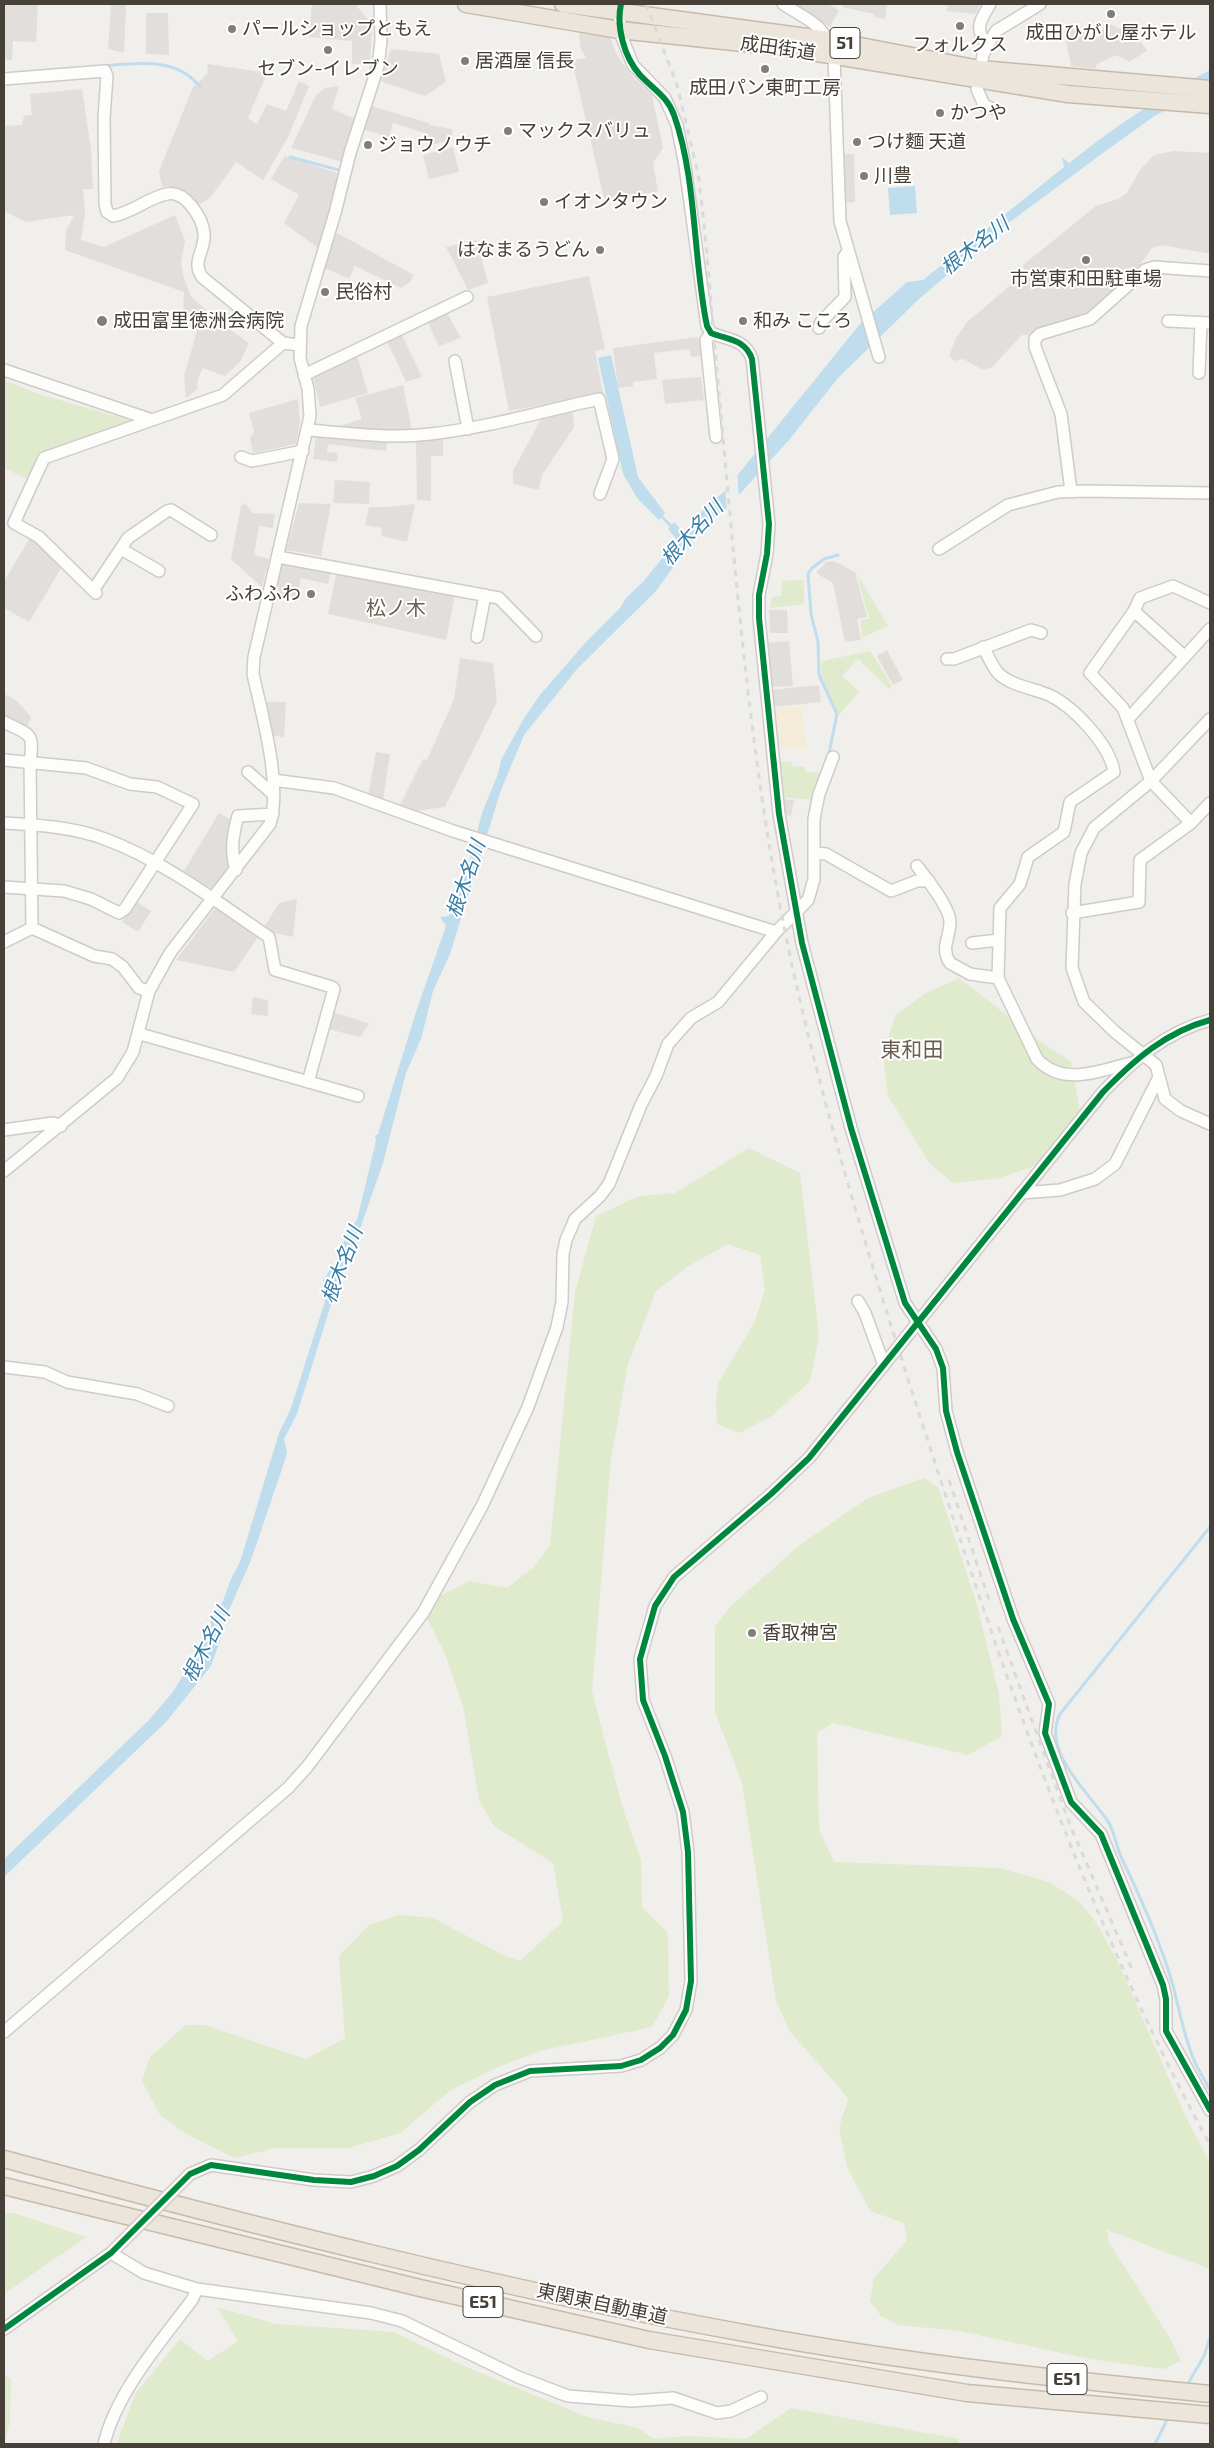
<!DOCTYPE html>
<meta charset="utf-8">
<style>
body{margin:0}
#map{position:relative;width:1214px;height:2448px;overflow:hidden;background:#f1efec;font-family:"Exo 2",sans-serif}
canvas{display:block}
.frame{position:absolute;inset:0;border:5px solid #474038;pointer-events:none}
</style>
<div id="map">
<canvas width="1214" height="2448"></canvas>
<div class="frame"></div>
</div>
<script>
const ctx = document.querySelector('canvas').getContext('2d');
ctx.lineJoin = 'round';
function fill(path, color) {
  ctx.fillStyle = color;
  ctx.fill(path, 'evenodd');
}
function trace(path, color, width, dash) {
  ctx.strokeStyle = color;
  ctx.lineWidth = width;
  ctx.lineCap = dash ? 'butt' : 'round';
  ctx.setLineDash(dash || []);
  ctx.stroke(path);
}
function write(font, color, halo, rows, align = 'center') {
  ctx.font = font + ' "Exo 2","Noto Sans JP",sans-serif';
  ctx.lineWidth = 4;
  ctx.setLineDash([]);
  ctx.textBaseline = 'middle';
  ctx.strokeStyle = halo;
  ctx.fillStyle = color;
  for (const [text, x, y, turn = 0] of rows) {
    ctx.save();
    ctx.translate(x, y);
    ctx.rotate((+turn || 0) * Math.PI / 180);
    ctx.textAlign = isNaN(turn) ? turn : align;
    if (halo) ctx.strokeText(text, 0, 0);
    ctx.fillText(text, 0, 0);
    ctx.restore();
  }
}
fill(new Path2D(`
 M 769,610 L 787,610 L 788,633 L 770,633 Z
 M 887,650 L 903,680 L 893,685 L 877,656 Z`), '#e1deda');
fill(new Path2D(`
 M 4,380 L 39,394 L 135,422 L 41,452 L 27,479 L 4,468 Z
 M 857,574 L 888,626 L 862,638 L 861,620 L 869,618 Z
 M 804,580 L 804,604 L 770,608 L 772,597 L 781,596 L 782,581 Z
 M 870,651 L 892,686 L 889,689 L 858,659 L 842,676 L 859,692 L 839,715 L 821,676 L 822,661 Z
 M 779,761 L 792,762 L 792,766 L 805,767 L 805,772 L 821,773 L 812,800 L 782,797 Z
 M 959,978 L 1040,1041 L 1071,1062 L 1083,1127 L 1037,1165 L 1000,1178 L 953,1183 L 930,1164 L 888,1096 L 883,1056 L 895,1015 L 926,993 Z
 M 749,1148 L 800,1173 L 819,1336 L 810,1381 L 772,1416 L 739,1433 L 717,1424 L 716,1403 L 718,1383 L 754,1323 L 765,1290 L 760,1255 L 728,1244 L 687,1267 L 656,1291 L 628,1364 L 611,1459 L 592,1691 L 622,1806 L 641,1860 L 642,1907 L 668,1933 L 669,1996 L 652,2027 L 540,2051 L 496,2068 L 451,2090 L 400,2133 L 349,2148 L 276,2148 L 235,2158 L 188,2135 L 160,2115 L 142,2081 L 150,2057 L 186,2025 L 205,2025 L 306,2059 L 345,2038 L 339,1956 L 369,1925 L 399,1915 L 433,1918 L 501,1954 L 520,1961 L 563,1921 L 553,1863 L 494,1826 L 479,1800 L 463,1706 L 445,1654 L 421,1606 L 469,1581 L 507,1588 L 533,1568 L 550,1545 L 575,1292 L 596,1216 L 639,1196 L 675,1193 Z
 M 924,1478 L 938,1487 L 976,1601 L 999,1694 L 1002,1736 L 968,1755 L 833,1723 L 817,1733 L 819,1829 L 834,1862 L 999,1868 L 1049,1882 L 1080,1902 L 1097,1924 L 1117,1960 L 1185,2115 L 1210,2163 L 1210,2269 L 1107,2230 L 1109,2242 L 1171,2340 L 1181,2361 L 1163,2369 L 1090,2359 L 959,2331 L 898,2325 L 881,2316 L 870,2301 L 874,2278 L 907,2240 L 904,2223 L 870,2211 L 847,2167 L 839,2127 L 848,2100 L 840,2088 L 790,2032 L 776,2001 L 742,1783 L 715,1712 L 715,1626 L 733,1604 L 801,1544 L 868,1498 Z
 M 4,2213 L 14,2213 L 86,2237 L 4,2294 Z
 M 217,2307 L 276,2324 L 394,2332 L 464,2366 L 587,2417 L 638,2428 L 654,2439 L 686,2436 L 746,2439 L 791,2408 L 959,2439 L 958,2444 L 117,2444 L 135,2394 L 180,2339 L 208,2361 L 238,2341 Z
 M 4,2373 L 11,2380 L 10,2420 L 5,2444 Z`), '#e0eacd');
fill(new Path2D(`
 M 801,706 L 807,749 L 777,746 L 772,709 Z`), '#f4ecd8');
fill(new Path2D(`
 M 4,4 L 38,4 L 36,42 L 13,41 L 12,60 L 4,59 Z
 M 111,4 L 126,4 L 124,53 L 108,49 Z
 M 312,4 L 355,4 L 372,24 L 370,63 L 352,64 L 352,41 L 309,37 Z
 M 789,4 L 827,4 L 839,10 L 830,27 Z
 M 844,4 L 887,4 L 885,19 L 874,17 L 874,14 L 842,7 Z
 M 943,4 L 980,4 L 975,14 L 947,11 L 948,4 Z
 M 146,13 L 168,13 L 169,55 L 146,54 Z
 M 1106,22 L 1122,30 L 1132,42 L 1139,39 L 1147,51 L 1129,62 L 1116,55 L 1097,64 L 1095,69 L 1071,66 L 1064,31 L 1076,28 L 1098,39 Z
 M 579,33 L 610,37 L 617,55 L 632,76 L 652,95 L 663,148 L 653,163 L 658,191 L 605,203 L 572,60 L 586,58 L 580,47 Z
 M 391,49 L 439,54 L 446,82 L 425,96 L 380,81 Z
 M 208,64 L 267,73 L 248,118 L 257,124 L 267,104 L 286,111 L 299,81 L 309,86 L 288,137 L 263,180 L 236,162 L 210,198 L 198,205 L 186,194 L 168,186 L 162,187 L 159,171 L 193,87 L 207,74 Z
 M 339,86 L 332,109 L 356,119 L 343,162 L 291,148 L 316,95 L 325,88 Z
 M 82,89 L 91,149 L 93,189 L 83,189 L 85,213 L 81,240 L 104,247 L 175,215 L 185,241 L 181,263 L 184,279 L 191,296 L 218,321 L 249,343 L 240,362 L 225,376 L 203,368 L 198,378 L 197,389 L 186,398 L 184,376 L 197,331 L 191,317 L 183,310 L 184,292 L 65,250 L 66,231 L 74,215 L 25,222 L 4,211 L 4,126 L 22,125 L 24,116 L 32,115 L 30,94 Z
 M 371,106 L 429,123 L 429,125 L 452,129 L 452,140 L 427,146 L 428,134 L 393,123 L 389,137 L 364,130 Z
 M 453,147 L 459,172 L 429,179 L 423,155 Z
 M 1174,151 L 1210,153 L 1210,254 L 1162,245 L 1152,248 L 1137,269 L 1087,316 L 1032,335 L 1022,335 L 992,367 L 983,370 L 963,359 L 955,361 L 949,356 L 956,338 L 967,322 L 1025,273 L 1023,265 L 1096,206 L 1118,199 L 1127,193 L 1140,170 L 1154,155 Z
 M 839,154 L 854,154 L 855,202 L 841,203 Z
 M 285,156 L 340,174 L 318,248 L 284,223 L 299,195 L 271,179 Z
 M 335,232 L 414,275 L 410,282 L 401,288 L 355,266 L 349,279 L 323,267 Z
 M 477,240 L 488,283 L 468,290 L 446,247 Z
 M 589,276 L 605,349 L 595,351 L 603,393 L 509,411 L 487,297 Z
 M 447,313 L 461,338 L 439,346 L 427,321 Z
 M 401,333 L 422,377 L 406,382 L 386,339 Z
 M 698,337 L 701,356 L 691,357 L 689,349 L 654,353 L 657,379 L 633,382 L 633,386 L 618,388 L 613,348 Z
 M 357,355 L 368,393 L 320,407 L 313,377 L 317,373 Z
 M 701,377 L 704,400 L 665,404 L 662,380 Z
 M 403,385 L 412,430 L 336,427 L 362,419 L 355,398 Z
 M 298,399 L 300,422 L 296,444 L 253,453 L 250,438 L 254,432 L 249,413 Z
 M 573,412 L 574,427 L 542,475 L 539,490 L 513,484 L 513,471 L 541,419 Z
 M 316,435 L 387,443 L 386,451 L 328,444 L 327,452 L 338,453 L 337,462 L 313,459 Z
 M 416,440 L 443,440 L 443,456 L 431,456 L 431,501 L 417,500 Z
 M 335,480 L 370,482 L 369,504 L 333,503 Z
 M 245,503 L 253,513 L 275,514 L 273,528 L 259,526 L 254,555 L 269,559 L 262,587 L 231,559 L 241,506 Z
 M 299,503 L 331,504 L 321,556 L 286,550 Z
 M 415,504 L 407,542 L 381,536 L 382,528 L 365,525 L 369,507 L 387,507 Z
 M 30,538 L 40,544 L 63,565 L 29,622 L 4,608 L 4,581 Z
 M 282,561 L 331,572 L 328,584 L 301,578 L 296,602 L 275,598 Z
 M 834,561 L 855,572 L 867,617 L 857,619 L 861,640 L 845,642 L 833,583 L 816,573 L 826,562 Z
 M 337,570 L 455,595 L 446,640 L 328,614 Z
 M 789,641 L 793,686 L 770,687 L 766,643 Z
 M 460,658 L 493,663 L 497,702 L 445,807 L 417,811 L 400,805 L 423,759 L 427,760 L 454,699 Z
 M 819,685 L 821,702 L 773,707 L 771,690 Z
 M 4,694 L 16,700 L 31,717 L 27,728 L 4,716 Z
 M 267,702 L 286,702 L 284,737 L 273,736 Z
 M 376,752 L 390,754 L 383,800 L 368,796 Z
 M 782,799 L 794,800 L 791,816 L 784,815 Z
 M 219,813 L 232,820 L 229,870 L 211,888 L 184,871 Z
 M 297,899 L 293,937 L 275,933 L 264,927 L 279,903 Z
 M 135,901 L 151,911 L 138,932 L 122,922 Z
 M 215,908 L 258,937 L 234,972 L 176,960 Z
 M 253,997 L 268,1000 L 268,1016 L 251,1014 Z
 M 332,1012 L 359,1020 L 369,1024 L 360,1037 L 328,1029 Z`), '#e1dedc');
fill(new Path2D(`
 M 1210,70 L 1210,90 L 1156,115 L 1107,150 L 999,230 L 918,300 L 838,378 L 789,440 L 726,509 L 702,527 L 656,591 L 577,669 L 524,735 L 501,790 L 450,954 L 433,991 L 421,1039 L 406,1073 L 383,1163 L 361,1226 L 342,1269 L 297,1414 L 284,1439 L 287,1453 L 283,1466 L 251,1560 L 230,1608 L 221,1620 L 222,1635 L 211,1666 L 167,1721 L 4,1877 L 4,1859 L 148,1721 L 172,1693 L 211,1631 L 211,1619 L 223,1601 L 230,1581 L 240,1562 L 279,1433 L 291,1408 L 325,1301 L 323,1280 L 337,1260 L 348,1231 L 357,1220 L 376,1141 L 375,1136 L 378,1134 L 417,1009 L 446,926 L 440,917 L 449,916 L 464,868 L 470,859 L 482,813 L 498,774 L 501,760 L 523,720 L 539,696 L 586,642 L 620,608 L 626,598 L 643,582 L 677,540 L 668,529 L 674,522 L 684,533 L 709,503 L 723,493 L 860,324 L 907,282 L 923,280 L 1064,167 L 1062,157 L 1069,163 C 1115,127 1158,97 1210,70 Z
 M 915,186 L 917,213 L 890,215 L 888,188 Z
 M 611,355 L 638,477 L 665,513 L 659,520 L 637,498 L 623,474 L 598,358 Z`), '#bfdded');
fill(new Path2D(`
 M 737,472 L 739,498 L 727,511 L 725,487 Z`), '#f1efec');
trace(new Path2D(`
 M 104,66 C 138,63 177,57 200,87
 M 290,157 L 339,170
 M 660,515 L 673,528
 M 829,753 L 837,714 L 819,675 L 818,642 L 811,614 L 808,574 L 812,568 L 824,559 L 838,555
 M 1210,1527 L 1060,1714 C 1041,1751 1089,1793 1107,1820 C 1115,1831 1116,1847 1122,1859 C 1140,1896 1156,1932 1169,1972 C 1178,2000 1182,2032 1194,2060 C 1198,2070 1205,2080 1210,2090
 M 1186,2387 L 1204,2356 L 1210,2338
 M 1155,2444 L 1169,2416`), '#bfdded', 3);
const minor = new Path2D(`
 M 783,4 C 810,22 823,22 834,56 L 840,221 L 879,357
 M 621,5 L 619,30 L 633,65 L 665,98 L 677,125 L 685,166 L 707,326 L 711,333 C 728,340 745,339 752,359 L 769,524 L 767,554 L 759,595 L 759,618 L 779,814 L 802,943 L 851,1128 L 905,1303 L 936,1349 L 943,1368 L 946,1411 L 957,1452 L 1013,1619 L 1049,1704 L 1045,1733 L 1071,1802 L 1101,1834 L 1163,1985 L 1166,1999 L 1166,2031 L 1210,2110
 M 987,46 C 974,27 980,21 990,4
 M 4,79 L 105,71 L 107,76 L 104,118 L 105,204 L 107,212 L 113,216 C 132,213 147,198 167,194 C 185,190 202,217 204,233 C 206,250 191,261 202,277 L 283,343 L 299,345
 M 991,108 L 984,105 L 977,89 L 983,55 L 987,46 L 996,31 L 1040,4
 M 1168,321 L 1210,323
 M 819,328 L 821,322 L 845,297 L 844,257 L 848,251
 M 711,333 L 706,340 L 716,437
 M 455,361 L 468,429
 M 4,370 L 152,420
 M 1199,373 L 1201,323
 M 304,375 L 467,297
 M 308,430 C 348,433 390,439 430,434 C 487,428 543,411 599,399 L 613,459 L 600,494
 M 241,457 L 252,461 L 303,451
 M 1071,491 L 1061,414 L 1035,347 L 1035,339 L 1040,334 L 1090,319 L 1145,270 L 1154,267 L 1210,271
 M 121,549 L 159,571
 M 939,549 L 1008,505 L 1058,492 L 1086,491 L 1210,493
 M 278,557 L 499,598 L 536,636
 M 94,589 L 128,538 L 167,511 L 171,510 L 211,535
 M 96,593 L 39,537 L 14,523 L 44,458 L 223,395 L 283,343
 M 1134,611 L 1184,656
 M 477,637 L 485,595
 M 983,647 C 988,655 992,667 999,674 C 1012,686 1033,688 1049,695 C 1073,706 1110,745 1114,772 L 1070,802 L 1064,832 L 1028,857 L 1020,884 L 1000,908 L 998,978 L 1037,1059 C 1063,1087 1099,1071 1131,1063
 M 947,659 L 954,659 L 1031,630 L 1041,633
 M 1128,719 L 1210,629
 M 1210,719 L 1151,781 L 1094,828 L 1081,853 L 1075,884 L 1072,968 L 1084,1002 L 1115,1032 L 1156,1065 L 1165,1099 L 1181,1111 L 1210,1124
 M 4,722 C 31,736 34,731 30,763 L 32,928
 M 4,760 L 86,768 L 130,784 L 157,787 L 193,804 L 125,909 L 119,913 L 91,899 L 64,891 L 4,887
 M 248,772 L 274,795
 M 273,780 L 334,788 L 453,831 L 776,932
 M 4,823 C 38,825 73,827 105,839 C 164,861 217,902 269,937 L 275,970 L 332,987 L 334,989 L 308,1082
 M 1191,823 L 1151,781 L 1123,708 L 1090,673 L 1134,611 L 1140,598 L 1173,586 L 1210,603
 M 815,853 L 826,854 L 891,891 L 917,881 L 929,881
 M 917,866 C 926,878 950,907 950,922 C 950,938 940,948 950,963 L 970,974 L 998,978
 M 236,870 C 230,851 233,834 238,816 L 273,814
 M 1072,913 L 1139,902 L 1140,860 L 1191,823 L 1210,803
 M 4,942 L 32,928 L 94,956 L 112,959 L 123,967 L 139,988 L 149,991
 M 972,943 L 999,940
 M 140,1034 L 358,1096
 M 4,1130 L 53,1123 L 61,1126
 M 4,1171 L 117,1078 L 133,1052 L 149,991 L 170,953 L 270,824 C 282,784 262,715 253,674 L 254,657 L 310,416 L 308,389 L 300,358 L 301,326 L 335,213 L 350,153 L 378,66 L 381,41 L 380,4
 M 1021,1193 L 1060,1190 L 1095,1179 L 1115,1164 L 1159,1077
 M 858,1301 L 865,1313 L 884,1365
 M 4,1367 L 45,1372 L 67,1382 L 137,1394 L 168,1406
 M 4,2032 L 288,1788 L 307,1767 L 423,1613 L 482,1506 L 528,1407 L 557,1327 L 562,1302 L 563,1254 L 566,1240 L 575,1219 L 600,1196 L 609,1184 L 641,1105 L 656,1076 L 668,1044 L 691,1018 L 718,1002 L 776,932 L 808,900 L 814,879 L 814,819 L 819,794 L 833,757
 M 190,2174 L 211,2165 L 314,2180 L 351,2182 L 374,2176 L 397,2166 L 419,2150 L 470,2102 L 495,2085 L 530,2071 L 621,2066 L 641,2060 L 660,2048 L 673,2035 L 686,2010 L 691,1981 L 688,1852 L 683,1812 L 665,1756 L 643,1700 L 640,1659 L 655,1606 L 674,1577 L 771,1494 L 809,1458 L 1103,1092 C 1135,1059 1166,1032 1210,1020
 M 111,2253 L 144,2273 L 197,2289 L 371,2313 L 402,2321 L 518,2377 L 568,2396 L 632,2401 L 673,2398 L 717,2413 L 731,2411 L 761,2397
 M 4,2329 L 111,2253 L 121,2243
 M 104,2444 C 116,2393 161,2341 192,2300 L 197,2289`);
const highway = new Path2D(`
 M 466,4 L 619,30 L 781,47 L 1068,94 L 1210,105
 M 563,4 L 829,40 L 980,69 L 1210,89
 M 4,2159 C 251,2225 499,2289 750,2334 C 902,2362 1057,2379 1210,2394
 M 4,2186 L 420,2288 L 649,2340 L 967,2393 L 1210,2415`);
trace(minor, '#cecbc8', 14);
trace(highway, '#c8baa8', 19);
trace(minor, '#fdfdfc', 11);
trace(highway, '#ece5db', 16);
trace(new Path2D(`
 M 646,4 L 677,85 L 698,174 C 705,225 709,277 713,328 C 730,506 742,684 772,861 C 805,1057 866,1249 927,1438 C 1005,1679 1088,1921 1210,2145
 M 949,1480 L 990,1603
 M 998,1627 L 1070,1825 L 1133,1971`), '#dadad9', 3, [6, 6]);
const minorBridge = new Path2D(`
 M 121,2243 L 190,2174`);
trace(minorBridge, '#cecbc8', 14, []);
trace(minorBridge, '#fdfdfc', 11);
trace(new Path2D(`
 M 621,4 C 616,27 624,57 640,75 C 653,89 668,97 674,115 C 697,179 693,260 707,326 L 711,333 C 728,340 745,339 752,359 L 769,524 L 767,554 L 759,595 L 759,618 L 779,814 L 802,943 L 851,1128 L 905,1303 L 936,1349 L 943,1368 L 946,1411 L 957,1452 L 1013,1619 L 1049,1704 L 1045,1733 L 1071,1802 L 1101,1834 L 1163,1985 L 1166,1999 L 1166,2031 L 1210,2110
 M 4,2329 L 111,2253 L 190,2174 L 211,2165 L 314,2180 L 351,2182 L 374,2176 L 397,2166 L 419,2150 L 470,2102 L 495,2085 L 530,2071 L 621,2066 L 641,2060 L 660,2048 L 673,2035 L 686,2010 L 691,1981 L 688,1852 L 683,1812 L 665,1756 L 643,1700 L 640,1659 L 655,1606 L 674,1577 L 771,1494 L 809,1458 L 1103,1092 C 1135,1059 1166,1032 1210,1020`), '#00873e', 6);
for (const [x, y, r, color] of [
 [1111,14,5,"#827d77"],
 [960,26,5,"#827d77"],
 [232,29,5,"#827d77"],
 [328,50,5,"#827d77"],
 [465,61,5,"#827d77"],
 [765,69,5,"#827d77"],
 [940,113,5,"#827d77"],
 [508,131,5,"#827d77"],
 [857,142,5,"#827d77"],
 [368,145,5,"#827d77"],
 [864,176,5,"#827d77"],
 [544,202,5,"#827d77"],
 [600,250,5,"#827d77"],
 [1086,260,5,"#827d77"],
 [325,292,5,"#827d77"],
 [102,321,6,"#827d77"],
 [743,321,5,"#827d77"],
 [311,594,5,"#827d77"],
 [752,1633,5,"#827d77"]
]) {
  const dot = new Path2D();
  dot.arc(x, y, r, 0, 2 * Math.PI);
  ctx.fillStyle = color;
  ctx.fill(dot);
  trace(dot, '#fff', 2);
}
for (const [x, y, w] of [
 [845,43,30],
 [483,2302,40],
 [1067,2379,40]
]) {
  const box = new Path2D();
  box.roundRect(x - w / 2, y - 15.5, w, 31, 4);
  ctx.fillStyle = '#fff';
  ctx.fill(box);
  trace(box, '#474038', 1);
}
write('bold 18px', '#474038', null, [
 ["51",845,43],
 ["E51",483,2302],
 ["E51",1067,2379]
]);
write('19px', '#474038', '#fff', [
 ["パールショップともえ",242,29],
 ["成田ひがし屋ホテル",1111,33,"center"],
 ["フォルクス",960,45,"center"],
 ["居酒屋 信長",475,61],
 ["セブン-イレブン",328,69,"center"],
 ["成田パン東町工房",765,88,"center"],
 ["かつや",950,113],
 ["マックスバリュ",518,131],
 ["つけ麵 天道",867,142],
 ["ジョウノウチ",378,145],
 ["川豊",874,176],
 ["イオンタウン",554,202],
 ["はなまるうどん",590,250,"right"],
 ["市営東和田駐車場",1086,279,"center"],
 ["民俗村",335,292],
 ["成田富里徳洲会病院",113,321],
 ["和み こころ",753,321],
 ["ふわふわ",301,594,"right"],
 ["香取神宮",762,1633]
], 'left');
write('19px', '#474038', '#fff', [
 ["成田街道",778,48,8],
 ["東関東自動車道",602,2304,12]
]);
write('italic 20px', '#347da6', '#fff', [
 ["根木名川",975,246,-38],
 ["根木名川",692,533,-47],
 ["根木名川",466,879,-71],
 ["根木名川",342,1265,-69],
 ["根木名川",206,1645,-63]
]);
write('20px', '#6a5e50', '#fff', [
 ["松ノ木",396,608]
]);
write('21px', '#6a5e50', '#fff', [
 ["東和田",912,1050]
]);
</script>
